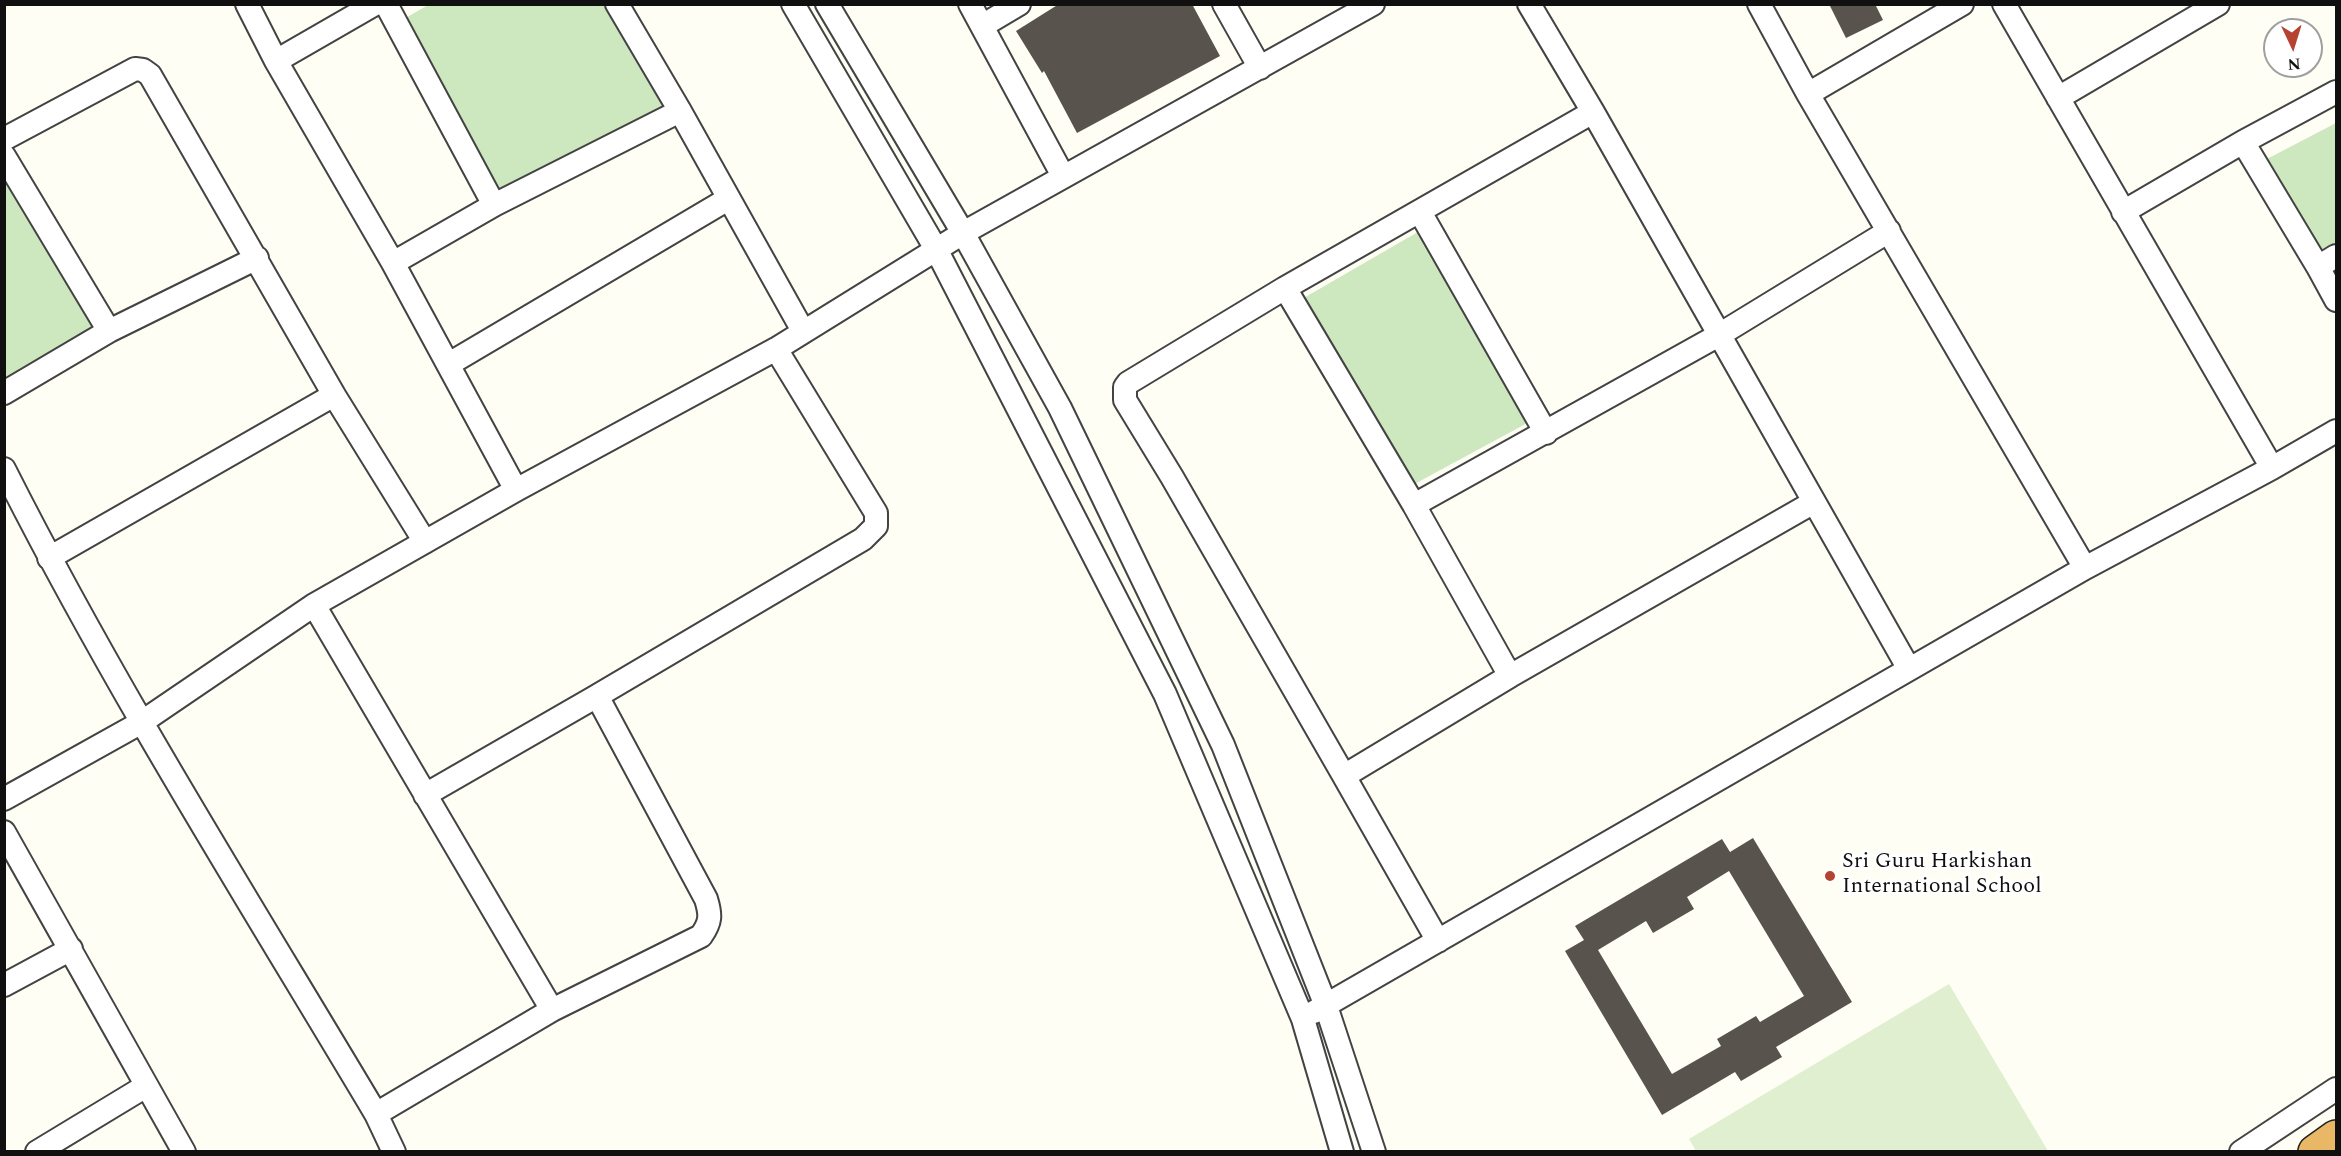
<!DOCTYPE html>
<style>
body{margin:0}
#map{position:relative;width:2341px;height:1156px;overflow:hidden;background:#fefef4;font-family:Spectral,serif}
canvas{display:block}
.frame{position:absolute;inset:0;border:6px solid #101010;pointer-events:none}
.north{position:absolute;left:2263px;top:18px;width:60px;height:60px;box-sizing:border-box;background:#fff;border:2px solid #9f9f9f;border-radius:50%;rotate:176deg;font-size:16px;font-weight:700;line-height:24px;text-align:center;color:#101010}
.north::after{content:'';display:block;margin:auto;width:21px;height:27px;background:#b54332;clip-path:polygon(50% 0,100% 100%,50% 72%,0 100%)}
</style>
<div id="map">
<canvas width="2341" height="1156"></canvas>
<div class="frame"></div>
<div class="north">N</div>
</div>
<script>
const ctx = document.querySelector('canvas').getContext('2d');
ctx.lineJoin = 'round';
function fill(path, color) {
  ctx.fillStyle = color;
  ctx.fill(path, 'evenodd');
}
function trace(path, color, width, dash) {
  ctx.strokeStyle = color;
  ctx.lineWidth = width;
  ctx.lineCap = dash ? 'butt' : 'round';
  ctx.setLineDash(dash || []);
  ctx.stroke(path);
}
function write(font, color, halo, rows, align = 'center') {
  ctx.font = font + ' Spectral,serif';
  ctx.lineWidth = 6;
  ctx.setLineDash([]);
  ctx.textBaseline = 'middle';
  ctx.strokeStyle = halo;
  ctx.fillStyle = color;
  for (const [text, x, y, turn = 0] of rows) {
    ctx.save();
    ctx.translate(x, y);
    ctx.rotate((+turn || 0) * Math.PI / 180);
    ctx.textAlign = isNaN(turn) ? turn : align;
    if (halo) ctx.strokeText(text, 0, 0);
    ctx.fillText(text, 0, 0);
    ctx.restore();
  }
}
fill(new Path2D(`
 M 428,5 L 607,5 L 666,106 L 494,193 L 404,19 Z
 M 2336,123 L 2336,242 L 2321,250 L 2265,160 Z
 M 4,174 L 93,329 L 4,382 Z
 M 1423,229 L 1531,421 L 1409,487 L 1302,299 Z`), '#cde7bf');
fill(new Path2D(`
 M 1949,984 L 2048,1151 L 1696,1151 L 1689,1139 Z`), '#dfefd0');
fill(new Path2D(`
 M 1059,4 L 1192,4 L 1220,56 L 1077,133 L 1044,71 L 1042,73 L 1016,31 Z
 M 1829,4 L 1875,4 L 1883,20 L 1846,38 Z
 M 1753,838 L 1852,1002 L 1776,1047 L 1782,1057 L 1741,1081 L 1735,1072 L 1662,1115 L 1565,951 L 1584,940 L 1575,926 L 1722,839 L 1730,852 ZM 1729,871 L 1804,996 L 1760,1022 L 1756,1016 L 1717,1039 L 1721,1046 L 1672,1074 L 1598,950 L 1646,921 L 1653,933 L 1694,909 L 1687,897 Z`), '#58534d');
const minor = new Path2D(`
 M 247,4 L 276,61 L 393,263 L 516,490
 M 386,4 L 494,205
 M 617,4 L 680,111 L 803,331
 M 793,4 L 936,249 L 1165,694 L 1303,1019 L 1342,1152
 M 827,4 L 963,233 L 1060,408 L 1223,745 L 1326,1006 L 1374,1152
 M 970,4 L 1063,176
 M 1224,4 L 1260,68
 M 1529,4 L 1593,112 L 1909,669
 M 1759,4 L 1808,94 L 1962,4
 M 2004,4 L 2272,468
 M 982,26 L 1019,4
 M 276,61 L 375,4
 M 1808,94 L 2085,568
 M 2058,98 L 2218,4
 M 1593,112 L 1285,288 L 1414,505 L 1510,676 L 1814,502
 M 4,139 L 135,69 L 143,70 L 150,75 L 334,395 L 425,542
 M 2243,142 L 2336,92
 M 4,156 L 109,331
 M 1420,212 L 1546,433
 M 2123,212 L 2243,142 L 2318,267 L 2336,256
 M 393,263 L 494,205 L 680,111
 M 2318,267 L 2336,300
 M 1285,288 L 1128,383 L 1125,387 L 1125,400 L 1172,477 L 1344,776 L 1510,676
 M 449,364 L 728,199
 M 4,393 L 109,331 L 257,258
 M 4,469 C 116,691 249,901 376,1114 L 394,1152
 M 1414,505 L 1719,335 L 1889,231
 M 49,558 L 334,395
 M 314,605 L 552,1010
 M 1344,776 L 1438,941
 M 425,795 L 597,696
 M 4,799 L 142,722 L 314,605 L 516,490 L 776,349 L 963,233 L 1373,4
 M 4,832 L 184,1152
 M 4,985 L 71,949
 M 1314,1012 L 2085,568 L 2272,468 L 2336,431
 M 376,1114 L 552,1010 L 701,936 C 711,922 711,915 706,899 L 597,696 L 863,539 L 876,526 L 876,513 L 776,349
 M 37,1152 L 146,1086
 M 2241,1152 L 2336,1089`);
const highway = new Path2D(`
 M 2315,1152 L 2336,1137`);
trace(minor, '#434343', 26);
trace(highway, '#212121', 36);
trace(minor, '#fff', 22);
trace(highway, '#e8b867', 33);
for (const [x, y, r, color] of [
 [1830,876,6,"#b54332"]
]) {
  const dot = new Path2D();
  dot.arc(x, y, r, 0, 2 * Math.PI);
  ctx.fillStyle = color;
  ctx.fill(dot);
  trace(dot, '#fff', 2);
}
write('22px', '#101010', '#fff', [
 ["Sri Guru Harkishan",1842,863],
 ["International School",1842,888]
], 'left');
</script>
